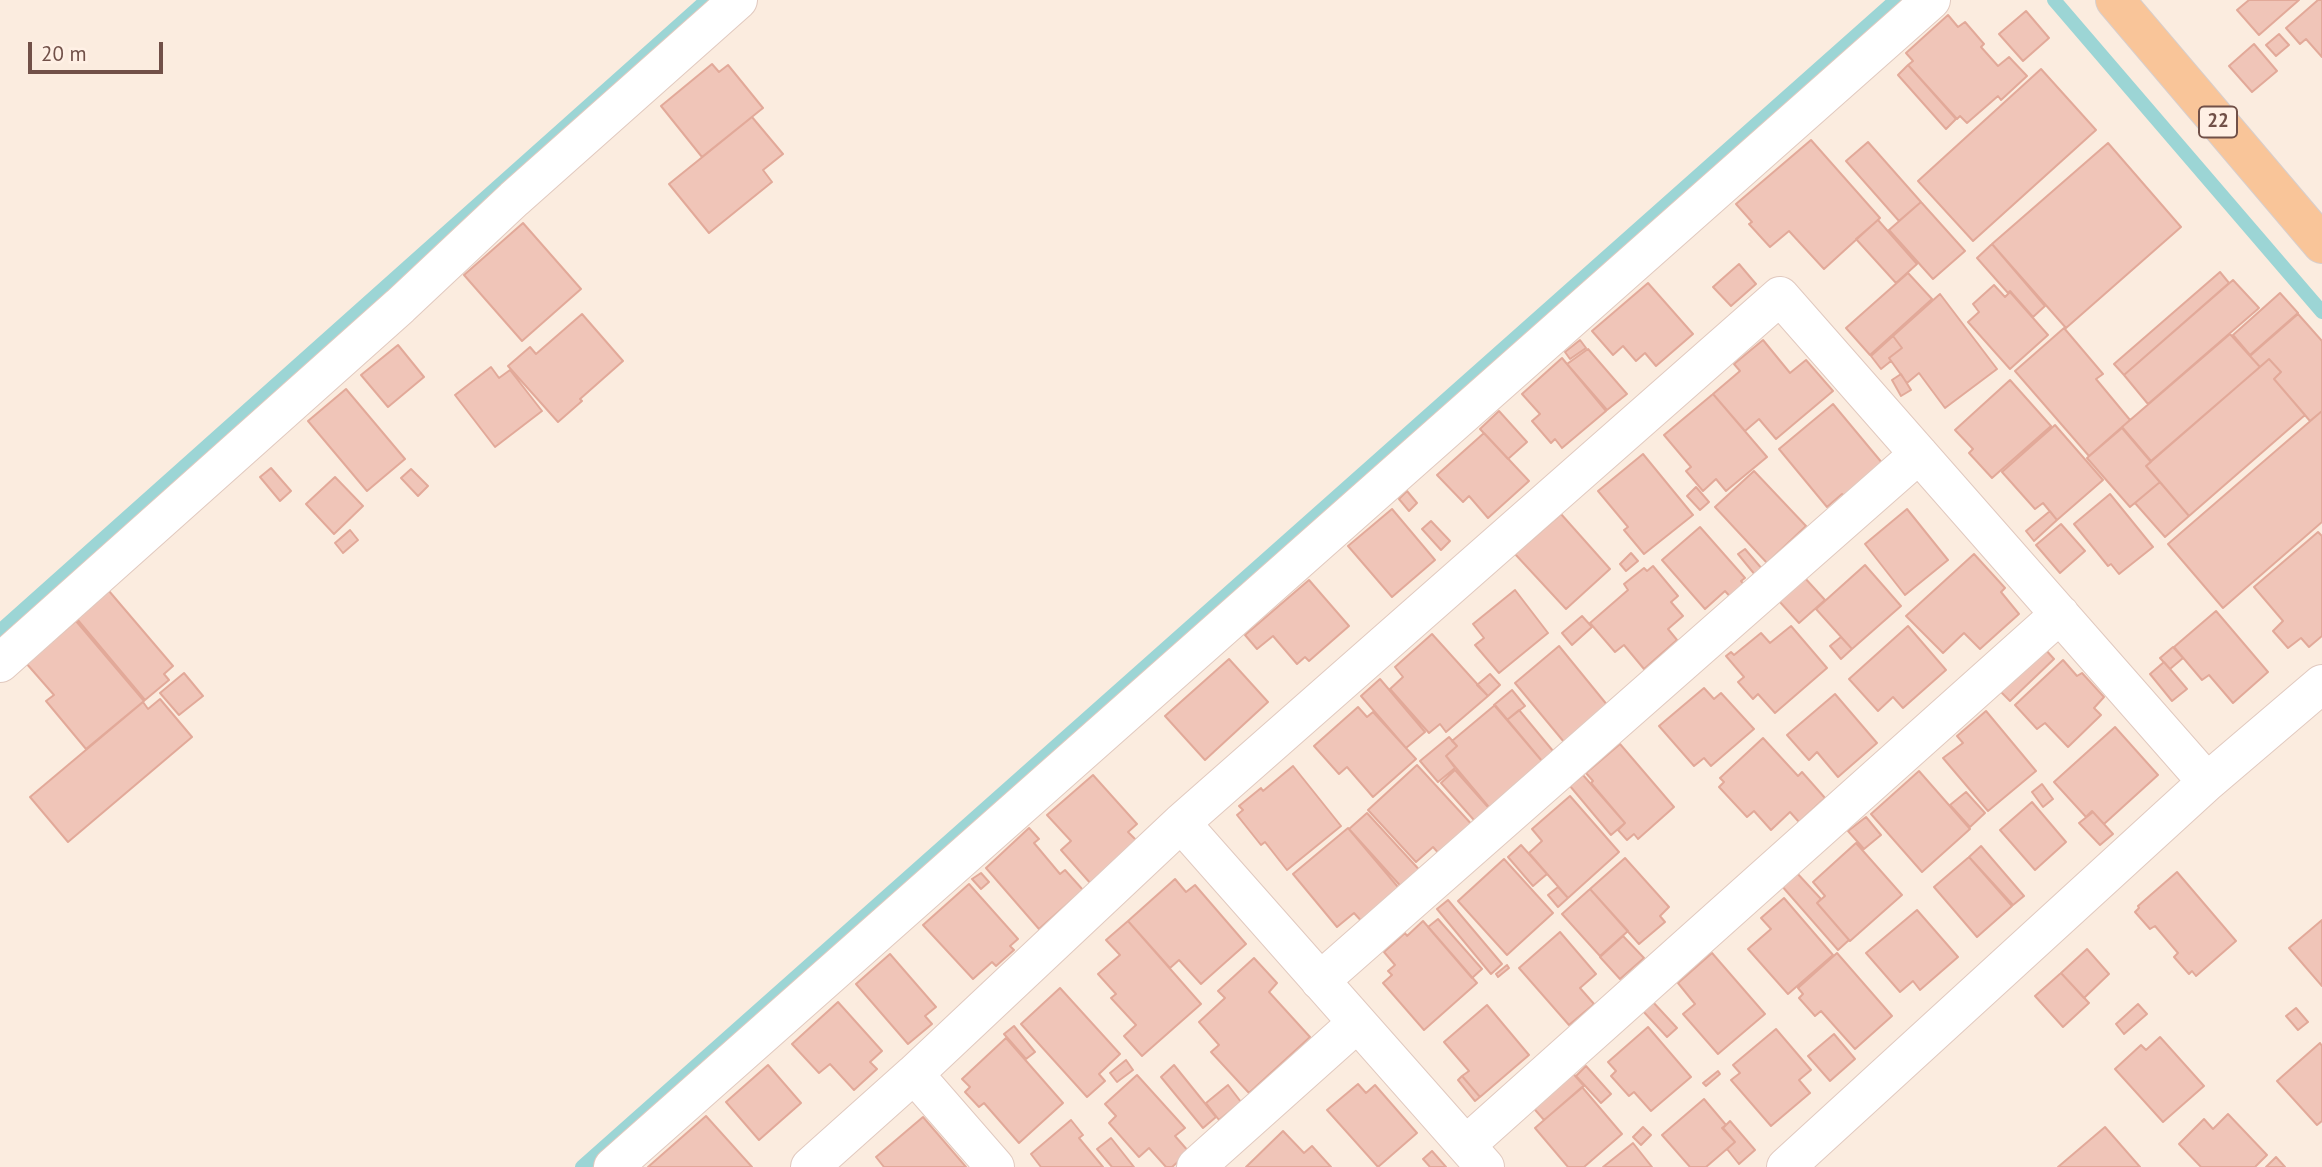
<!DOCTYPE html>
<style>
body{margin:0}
#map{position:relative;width:2322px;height:1167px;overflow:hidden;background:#fbecdf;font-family:"PT Sans",sans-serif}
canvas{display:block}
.scale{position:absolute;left:28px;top:42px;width:135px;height:32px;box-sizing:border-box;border:4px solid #715048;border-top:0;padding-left:9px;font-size:21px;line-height:24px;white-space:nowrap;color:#715048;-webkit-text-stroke:5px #fff0e5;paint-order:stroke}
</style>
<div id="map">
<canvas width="2322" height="1167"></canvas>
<div class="scale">20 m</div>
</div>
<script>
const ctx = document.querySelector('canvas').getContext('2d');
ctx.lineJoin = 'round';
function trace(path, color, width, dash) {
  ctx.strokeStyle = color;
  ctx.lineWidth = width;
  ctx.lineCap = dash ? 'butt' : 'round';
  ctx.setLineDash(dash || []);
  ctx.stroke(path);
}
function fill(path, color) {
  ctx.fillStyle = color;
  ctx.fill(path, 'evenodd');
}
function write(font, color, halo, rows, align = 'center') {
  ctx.font = font + ' "PT Sans",sans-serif';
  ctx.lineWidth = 6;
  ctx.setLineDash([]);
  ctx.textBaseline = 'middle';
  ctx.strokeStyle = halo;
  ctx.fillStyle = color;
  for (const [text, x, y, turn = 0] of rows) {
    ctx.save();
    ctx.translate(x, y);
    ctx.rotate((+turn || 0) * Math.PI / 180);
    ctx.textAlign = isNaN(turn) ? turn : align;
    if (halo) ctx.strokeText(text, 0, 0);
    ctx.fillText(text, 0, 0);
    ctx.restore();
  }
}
trace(new Path2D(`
 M 2054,0 L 2322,312
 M 0,631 L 707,0
 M 582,1167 L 1896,0`), '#9cd5d5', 14);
const building = new Path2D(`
 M 2249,0 L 2299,0 L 2259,35 L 2237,10 Z
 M 2318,0 L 2322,0 L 2322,57 L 2306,39 L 2300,44 L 2286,28 Z
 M 2026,11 L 2049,38 L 2023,61 L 1999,34 Z
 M 1948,15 L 1958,27 L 1965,22 L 1984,44 L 1981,47 L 1998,66 L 2009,57 L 2027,76 L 2001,100 L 1998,96 L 1967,123 L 1960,116 L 1957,119 L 1908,65 L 1913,61 L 1906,53 Z
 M 2279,34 L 2289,45 L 2276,56 L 2266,45 Z
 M 2254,44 L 2277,71 L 2252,92 L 2229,66 Z
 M 712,64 L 719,72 L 728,65 L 763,108 L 702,157 L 661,106 Z
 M 1908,65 L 1956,119 L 1946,129 L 1898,75 Z
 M 2041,69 L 2096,130 L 1973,241 L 1918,181 Z
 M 752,117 L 783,154 L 763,170 L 772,182 L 709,233 L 669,184 Z
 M 1811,140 L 1880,218 L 1824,269 L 1789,231 L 1770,247 L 1749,224 L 1752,222 L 1736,204 Z
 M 1868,142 L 1921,202 L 1899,221 L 1846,161 Z
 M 2108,143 L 2181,227 L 2066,328 L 1992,244 Z
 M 1921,202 L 1965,251 L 1933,279 L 1889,230 Z
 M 1878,220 L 1917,264 L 1896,283 L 1856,239 Z
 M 523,223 L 581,289 L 522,341 L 464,275 Z
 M 1992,244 L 2045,306 L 2033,317 L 2010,291 L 2008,293 L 1977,258 Z
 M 1739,264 L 1756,284 L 1731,306 L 1713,287 Z
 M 2220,272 L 2229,283 L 2124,375 L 2114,364 Z
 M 1908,273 L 1932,299 L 1870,355 L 1846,328 Z
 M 2233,280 L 2259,308 L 2148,404 L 2124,375 Z
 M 1648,283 L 1693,334 L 1656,366 L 1645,353 L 1636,361 L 1623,346 L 1613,355 L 1592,331 Z
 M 1994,285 L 2005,297 L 2010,292 L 2048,335 L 2010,369 L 1968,322 L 1979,312 L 1973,304 Z
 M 2280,293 L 2298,313 L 2250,355 L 2233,335 Z
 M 1940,294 L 1997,369 L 1945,408 L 1919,373 L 1907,383 L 1889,358 L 1902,348 L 1893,336 Z
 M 582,314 L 623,361 L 580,399 L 582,401 L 558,422 L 508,366 L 530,347 L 536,354 Z
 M 2298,314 L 2322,341 L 2322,411 L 2310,421 L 2274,379 L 2281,372 L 2269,359 L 2260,367 L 2250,356 Z
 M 2064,328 L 2103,374 L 2096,379 L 2130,420 L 2089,456 L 2015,371 Z
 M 2230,334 L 2260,367 L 2151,461 L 2122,427 Z
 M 1893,336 L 1902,348 L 1889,358 L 1891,361 L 1881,369 L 1871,356 Z
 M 1580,340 L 1586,348 L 1570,359 L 1565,352 Z
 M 1763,340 L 1790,373 L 1806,360 L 1833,391 L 1776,439 L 1759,419 L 1745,431 L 1713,394 L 1740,371 L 1734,364 Z
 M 398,345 L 424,377 L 388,407 L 361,375 Z
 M 1588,349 L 1627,394 L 1607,410 L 1567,364 Z
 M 1562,358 L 1606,411 L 1562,448 L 1555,439 L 1551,443 L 1532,421 L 1540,414 L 1522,394 Z
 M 2269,359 L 2281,372 L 2274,379 L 2305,415 L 2189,516 L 2146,466 Z
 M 491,367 L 499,378 L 510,370 L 542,411 L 495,447 L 455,395 Z
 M 1901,374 L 1911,390 L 1901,396 L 1892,380 Z
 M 2010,380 L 2051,426 L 1992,478 L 1969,453 L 1973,449 L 1955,430 Z
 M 346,389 L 405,459 L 367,491 L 308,421 Z
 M 1713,394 L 1767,457 L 1726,491 L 1716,479 L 1703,491 L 1686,471 L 1691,467 L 1664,435 Z
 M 1833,404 L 1883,464 L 1844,496 L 1842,494 L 1827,507 L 1779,449 Z
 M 1499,411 L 1527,442 L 1508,459 L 1480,429 Z
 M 2322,411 L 2322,522 L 2223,608 L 2168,544 Z
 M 2055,425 L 2103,480 L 2057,520 L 2043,503 L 2035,509 L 2002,472 Z
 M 2122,428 L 2151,462 L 2146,466 L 2160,482 L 2130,507 L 2087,458 Z
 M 1484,433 L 1529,481 L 1488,518 L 1469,496 L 1463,502 L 1437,475 Z
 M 1643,454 L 1693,515 L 1644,554 L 1624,530 L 1628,527 L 1598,491 Z
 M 271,468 L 291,491 L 280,501 L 260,477 Z
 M 411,469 L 428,486 L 418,496 L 401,478 Z
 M 1754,471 L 1806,526 L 1767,563 L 1715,507 Z
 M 335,477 L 363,506 L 334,534 L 306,504 Z
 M 2160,482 L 2189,516 L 2165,537 L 2135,503 Z
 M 1696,487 L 1709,502 L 1700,510 L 1687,496 Z
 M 1407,491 L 1417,503 L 1409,511 L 1399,499 Z
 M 2110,494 L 2153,547 L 2119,574 L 2111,564 L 2108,566 L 2074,524 Z
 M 1392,509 L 1435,560 L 1392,597 L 1348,546 Z
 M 1907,509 L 1948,560 L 1905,595 L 1865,544 Z
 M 2050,511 L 2057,520 L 2034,541 L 2026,531 Z
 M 1561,514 L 1610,569 L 1566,609 L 1515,554 Z
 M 1431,521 L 1450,541 L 1441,550 L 1422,529 Z
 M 2061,524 L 2085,551 L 2060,573 L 2036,545 Z
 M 1700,527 L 1745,578 L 1741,581 L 1748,589 L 1734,601 L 1725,591 L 1705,609 L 1662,560 Z
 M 350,530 L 358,540 L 343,553 L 335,543 Z
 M 2318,532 L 2322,536 L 2322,636 L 2309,647 L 2301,638 L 2288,648 L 2273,631 L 2283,621 L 2254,587 Z
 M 1745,549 L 1763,570 L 1756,576 L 1738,554 Z
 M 1631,553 L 1638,561 L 1626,571 L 1620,564 Z
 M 1974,554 L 2005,588 L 2001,592 L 2019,614 L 1980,649 L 1964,633 L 1943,653 L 1906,616 Z
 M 1865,565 L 1901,606 L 1852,649 L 1816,609 Z
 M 1653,566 L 1678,596 L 1671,602 L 1683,616 L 1668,629 L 1677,640 L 1644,669 L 1624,645 L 1615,652 L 1590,623 L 1628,590 L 1624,584 L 1644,568 L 1647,571 Z
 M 1804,577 L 1825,600 L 1799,623 L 1779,601 Z
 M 1309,580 L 1349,626 L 1309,661 L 1305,657 L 1297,664 L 1273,636 L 1257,649 L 1245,635 Z
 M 1515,590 L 1548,633 L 1499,673 L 1475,645 L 1484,638 L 1473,624 Z
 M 109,591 L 173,666 L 164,674 L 169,680 L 145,700 L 77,619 Z
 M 2216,611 L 2268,672 L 2233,703 L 2209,675 L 2202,680 L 2174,647 Z
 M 1582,616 L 1592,627 L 1572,645 L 1562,633 Z
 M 76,621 L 144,701 L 86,749 L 46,701 L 54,695 L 26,663 Z
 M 1791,626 L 1827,668 L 1775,713 L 1758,694 L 1753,699 L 1738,682 L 1744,677 L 1726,656 L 1731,652 L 1734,655 L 1761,633 L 1770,643 Z
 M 1908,626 L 1946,670 L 1903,708 L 1893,697 L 1878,711 L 1849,679 Z
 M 1432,634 L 1488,696 L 1446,732 L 1440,724 L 1429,733 L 1390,689 L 1403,677 L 1395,667 Z
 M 1841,637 L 1852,649 L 1841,659 L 1830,646 Z
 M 1559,646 L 1608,706 L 1564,742 L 1515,683 Z
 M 2173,647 L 2183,658 L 2170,669 L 2160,658 Z
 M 2045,649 L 2054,659 L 2010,701 L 2000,691 Z
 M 1229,659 L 1268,702 L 1205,760 L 1165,716 Z
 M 2063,660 L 2077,676 L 2082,673 L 2104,697 L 2094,708 L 2101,715 L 2068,747 L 2045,723 L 2037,729 L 2015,705 Z
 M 2164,662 L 2187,689 L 2172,701 L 2150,674 Z
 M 184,673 L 203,696 L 179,715 L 160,693 Z
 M 1490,674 L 1500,685 L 1488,696 L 1477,685 Z
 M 1380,679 L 1425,732 L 1406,748 L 1361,696 Z
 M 1704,688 L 1714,699 L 1721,693 L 1754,729 L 1711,766 L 1704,758 L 1694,766 L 1659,726 Z
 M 1512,690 L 1525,706 L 1507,720 L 1494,705 Z
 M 1835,694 L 1877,743 L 1838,777 L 1817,752 L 1809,760 L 1787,735 Z
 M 160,699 L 192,737 L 68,842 L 30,797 L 143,702 L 148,709 Z
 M 1495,705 L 1547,767 L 1493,812 L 1446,756 L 1457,746 L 1452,741 Z
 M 1358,707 L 1367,717 L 1373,712 L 1416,759 L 1373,797 L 1347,767 L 1339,774 L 1314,746 Z
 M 1519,710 L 1558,757 L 1547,767 L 1507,720 Z
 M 1986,711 L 2036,771 L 1988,811 L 1943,758 L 1963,743 L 1957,736 Z
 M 2115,727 L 2158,775 L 2104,824 L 2092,811 L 2086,817 L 2054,782 Z
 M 1449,737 L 1457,746 L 1446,756 L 1455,768 L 1438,782 L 1420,761 Z
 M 1763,738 L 1798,776 L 1802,772 L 1825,798 L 1799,822 L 1790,812 L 1771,830 L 1754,811 L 1747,817 L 1719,787 L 1724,782 L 1720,778 Z
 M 1620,744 L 1674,807 L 1638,839 L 1634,834 L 1627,840 L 1618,830 L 1625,823 L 1591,783 L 1593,781 L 1586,773 Z
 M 1417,765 L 1475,828 L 1442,857 L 1433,847 L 1416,862 L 1368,810 Z
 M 1293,766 L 1341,826 L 1287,870 L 1265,842 L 1261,845 L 1237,815 L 1243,810 L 1239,806 L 1261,788 L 1263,791 Z
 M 1455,770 L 1495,815 L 1481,828 L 1441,783 Z
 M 1919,771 L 1970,829 L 1922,872 L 1871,814 Z
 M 1093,775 L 1137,824 L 1128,832 L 1138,842 L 1091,884 L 1061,850 L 1071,841 L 1047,815 Z
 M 1583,775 L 1625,823 L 1611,835 L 1570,786 Z
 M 2042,784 L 2053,799 L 2043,807 L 2032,792 Z
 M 1966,792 L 1985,813 L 1970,827 L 1950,805 Z
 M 1570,796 L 1619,852 L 1568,898 L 1529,853 L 1542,841 L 1532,829 Z
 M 2032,802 L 2066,842 L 2035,870 L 2000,830 Z
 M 2093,812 L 2113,834 L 2100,845 L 2079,823 Z
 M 1367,813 L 1424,875 L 1406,892 L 1349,829 Z
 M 1866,817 L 1881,835 L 1864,849 L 1848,831 Z
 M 1029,828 L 1039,839 L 1034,843 L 1060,874 L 1065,870 L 1083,890 L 1039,929 L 986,868 Z
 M 1348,828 L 1403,893 L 1365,925 L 1354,913 L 1337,927 L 1293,874 Z
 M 1856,843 L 1902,895 L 1850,941 L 1817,903 L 1825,896 L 1813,882 Z
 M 1521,845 L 1547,874 L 1533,886 L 1508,857 Z
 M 1981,846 L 2024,896 L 2013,905 L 1969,857 Z
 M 1969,857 L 2012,906 L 1977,937 L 1934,887 Z
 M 1625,858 L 1669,907 L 1660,916 L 1665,922 L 1639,944 L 1590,889 Z
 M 1504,859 L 1553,913 L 1507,955 L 1458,901 Z
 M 1796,872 L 1821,899 L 1817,903 L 1849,940 L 1838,950 L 1781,885 Z
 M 2177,872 L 2236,941 L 2196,976 L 2192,971 L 2189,974 L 2174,957 L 2178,953 L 2155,926 L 2150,929 L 2135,912 L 2139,908 L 2138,906 Z
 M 981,873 L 989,882 L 981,889 L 972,879 Z
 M 1175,879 L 1186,892 L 1195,885 L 1246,944 L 1201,984 L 1179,960 L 1170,968 L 1128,921 Z
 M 969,884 L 1018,939 L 1010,946 L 1014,950 L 996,966 L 992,962 L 973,979 L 923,925 Z
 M 1558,887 L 1568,898 L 1558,907 L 1548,895 Z
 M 1590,889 L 1628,931 L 1600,956 L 1562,914 Z
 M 1784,898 L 1833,955 L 1788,994 L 1748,949 L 1771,929 L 1761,918 Z
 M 1448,900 L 1502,964 L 1491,974 L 1437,909 Z
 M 1917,910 L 1958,957 L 1920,990 L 1913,981 L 1900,992 L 1866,953 Z
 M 1438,919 L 1482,969 L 1472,978 L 1428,927 Z
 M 2322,920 L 2322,986 L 2289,948 Z
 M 1128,921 L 1201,1004 L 1142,1056 L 1124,1036 L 1136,1025 L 1111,998 L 1116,994 L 1098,974 L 1120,955 L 1106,940 Z
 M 1423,921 L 1477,983 L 1424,1030 L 1383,983 L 1392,975 L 1388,971 L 1395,965 L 1384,952 L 1405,933 L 1407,936 Z
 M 1560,932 L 1596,974 L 1580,988 L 1594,1004 L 1569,1025 L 1519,968 Z
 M 1623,936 L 1644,958 L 1620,979 L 1600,957 Z
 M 2087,949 L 2109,974 L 2084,998 L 2061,973 Z
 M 1712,953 L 1765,1014 L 1718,1054 L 1683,1014 L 1695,1004 L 1678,983 Z
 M 1837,953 L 1892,1016 L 1855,1049 L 1821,1011 L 1815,1016 L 1799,998 L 1803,994 L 1798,988 Z
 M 890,954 L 936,1007 L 925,1016 L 932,1024 L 908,1044 L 856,984 Z
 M 1254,958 L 1277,983 L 1269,992 L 1310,1037 L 1249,1093 L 1211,1052 L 1219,1045 L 1199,1022 L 1225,998 L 1218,991 Z
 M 1507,965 L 1509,968 L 1498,977 L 1496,974 Z
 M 2061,973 L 2089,1003 L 2063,1027 L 2035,996 Z
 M 1060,988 L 1120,1054 L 1099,1074 L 1105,1081 L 1087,1097 L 1021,1024 Z
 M 1652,1001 L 1677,1028 L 1667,1037 L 1642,1010 Z
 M 838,1002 L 882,1051 L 870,1062 L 877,1069 L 854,1090 L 830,1064 L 819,1073 L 792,1044 Z
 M 2138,1004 L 2147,1014 L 2124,1034 L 2116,1024 Z
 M 1487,1005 L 1529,1055 L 1480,1097 L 1462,1076 L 1469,1071 L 1444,1042 Z
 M 2296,1008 L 2308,1022 L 2298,1030 L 2286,1016 Z
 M 1014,1026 L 1035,1052 L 1026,1059 L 1004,1034 Z
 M 1648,1027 L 1691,1077 L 1651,1111 L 1634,1092 L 1629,1096 L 1611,1076 L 1616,1071 L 1608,1062 Z
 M 1776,1029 L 1811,1070 L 1799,1080 L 1810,1093 L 1771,1126 L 1731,1080 L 1740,1073 L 1733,1065 Z
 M 1834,1034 L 1855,1059 L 1830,1081 L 1808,1056 Z
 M 2160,1037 L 2204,1086 L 2163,1122 L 2115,1069 L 2141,1045 L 2146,1050 Z
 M 1006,1038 L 1063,1103 L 1019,1143 L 984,1103 L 979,1107 L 965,1092 L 970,1087 L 962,1079 Z
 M 2320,1043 L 2322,1046 L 2322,1121 L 2317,1125 L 2277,1081 Z
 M 1126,1060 L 1133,1070 L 1117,1082 L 1110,1073 Z
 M 768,1065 L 801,1103 L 759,1140 L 726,1102 Z
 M 1174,1065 L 1216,1117 L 1203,1128 L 1161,1077 Z
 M 1586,1066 L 1611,1094 L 1601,1103 L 1576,1076 Z
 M 1570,1070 L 1584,1086 L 1544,1120 L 1530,1104 Z
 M 1718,1071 L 1720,1074 L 1706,1086 L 1703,1083 Z
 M 1137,1075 L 1185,1128 L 1175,1136 L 1189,1152 L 1172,1167 L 1166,1167 L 1149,1148 L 1139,1157 L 1109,1123 L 1116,1116 L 1105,1104 Z
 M 1462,1076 L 1480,1097 L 1475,1101 L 1458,1080 Z
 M 1358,1084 L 1366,1093 L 1375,1085 L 1417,1133 L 1378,1167 L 1327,1110 Z
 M 1228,1085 L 1241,1102 L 1219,1120 L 1206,1103 Z
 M 1582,1087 L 1622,1134 L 1584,1167 L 1568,1167 L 1535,1128 Z
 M 1704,1099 L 1726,1125 L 1722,1128 L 1735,1142 L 1706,1167 L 1690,1167 L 1662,1135 Z
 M 2228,1114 L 2267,1155 L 2255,1167 L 2201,1167 L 2179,1144 L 2204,1119 L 2213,1129 Z
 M 706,1116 L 752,1167 L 648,1167 Z
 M 923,1117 L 966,1167 L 884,1167 L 876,1157 Z
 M 1071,1120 L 1083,1135 L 1079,1138 L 1103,1167 L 1041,1167 L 1031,1154 Z
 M 1730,1121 L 1755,1150 L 1739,1164 L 1727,1149 L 1735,1142 L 1723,1128 Z
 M 1643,1127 L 1651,1135 L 1641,1145 L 1633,1137 Z
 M 2105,1127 L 2140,1167 L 2058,1167 Z
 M 1283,1131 L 1304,1153 L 1312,1146 L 1331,1167 L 1246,1167 Z
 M 1111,1138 L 1134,1167 L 1112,1167 L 1097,1149 Z
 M 1633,1143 L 1652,1167 L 1603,1167 Z
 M 1432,1151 L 1446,1167 L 1430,1167 L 1423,1159 Z
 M 2276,1157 L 2285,1167 L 2266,1167 Z`);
fill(building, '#f0c5b8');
trace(building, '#e2a999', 2);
const minor = new Path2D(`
 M 0,663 L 400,306 L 514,199 L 738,0
 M 1181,823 L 1485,1167
 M 1320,981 L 1919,454
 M 914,1074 L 995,1167
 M 1466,1145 L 2060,614
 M 613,1167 L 1931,0
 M 810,1167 L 914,1074 L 1181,823 L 1780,296 L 2207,782
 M 1196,1167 L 1357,1023
 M 1786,1167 L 2207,782 L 2322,684`);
const primary = new Path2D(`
 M 2115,0 L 2322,244`);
trace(minor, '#e1c9bf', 40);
trace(primary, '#d7cecc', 40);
trace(minor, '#fff', 38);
trace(primary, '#f9c599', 38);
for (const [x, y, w] of [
 [2218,122,38]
]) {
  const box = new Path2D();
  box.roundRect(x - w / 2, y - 15.5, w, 31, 5);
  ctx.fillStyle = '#fff0e5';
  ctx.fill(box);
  trace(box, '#715048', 2);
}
write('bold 19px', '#715048', null, [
 ["22",2218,122]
]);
</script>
